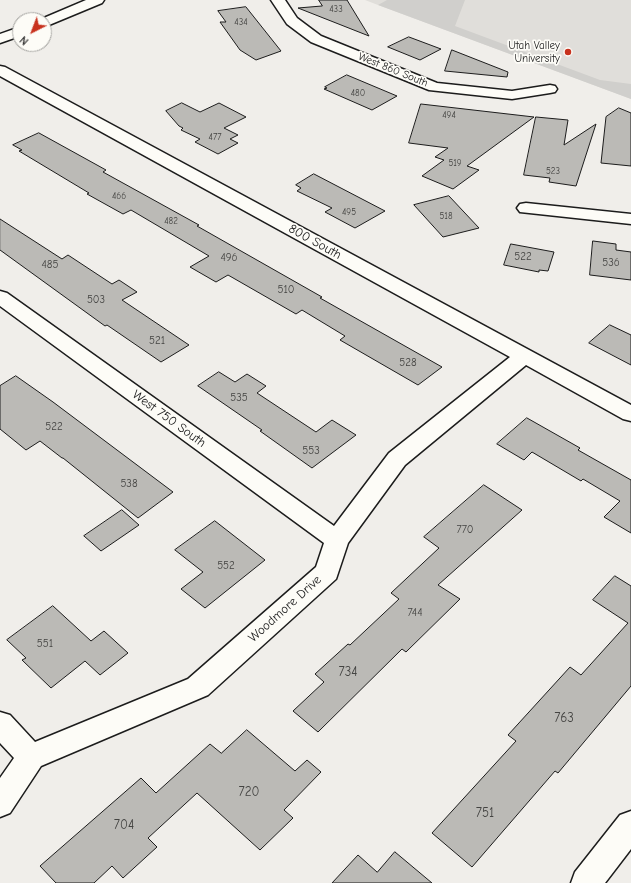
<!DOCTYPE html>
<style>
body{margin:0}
#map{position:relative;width:631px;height:883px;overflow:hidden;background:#f0eeea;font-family:"Comic Neue",sans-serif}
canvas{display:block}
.north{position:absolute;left:12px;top:12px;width:40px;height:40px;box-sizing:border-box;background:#fdfcf7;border:1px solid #a3a29f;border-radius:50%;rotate:222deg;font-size:11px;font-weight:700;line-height:16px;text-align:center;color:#1c1c1c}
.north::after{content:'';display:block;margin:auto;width:14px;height:18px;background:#c8321e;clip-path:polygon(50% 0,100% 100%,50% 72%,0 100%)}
</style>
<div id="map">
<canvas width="631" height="883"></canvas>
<div class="north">N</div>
</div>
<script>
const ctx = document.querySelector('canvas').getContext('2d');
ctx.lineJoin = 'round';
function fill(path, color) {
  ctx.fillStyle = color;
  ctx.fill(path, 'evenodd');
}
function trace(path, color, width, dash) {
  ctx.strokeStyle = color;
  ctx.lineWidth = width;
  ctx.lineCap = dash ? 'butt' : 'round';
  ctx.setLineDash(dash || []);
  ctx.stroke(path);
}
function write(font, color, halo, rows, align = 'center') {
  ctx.font = font + ' "Comic Neue",sans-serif';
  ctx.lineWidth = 3.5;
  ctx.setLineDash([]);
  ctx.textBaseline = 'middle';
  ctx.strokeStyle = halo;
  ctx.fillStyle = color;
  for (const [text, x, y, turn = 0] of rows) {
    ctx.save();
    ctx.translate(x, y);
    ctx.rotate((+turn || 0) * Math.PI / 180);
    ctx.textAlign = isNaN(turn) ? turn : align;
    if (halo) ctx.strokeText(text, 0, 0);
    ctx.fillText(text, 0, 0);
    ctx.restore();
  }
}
fill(new Path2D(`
 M 365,0 L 631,0 L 631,99 L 378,5 Z`), '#e0deda');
fill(new Path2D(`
 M 387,0 L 465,0 L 455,26 L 600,80 L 631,84 L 631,99 L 378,5 Z`), '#d0cfcc');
const building = new Path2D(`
 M 319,0 L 347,0 L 369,36 L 298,8 L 322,6 Z
 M 246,7 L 281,51 L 256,60 L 240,50 L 220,22 L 226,22 L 218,11 Z
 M 409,37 L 441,49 L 420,60 L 388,47 Z
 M 452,50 L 508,72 L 507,77 L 445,71 Z
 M 347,75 L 397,96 L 372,110 L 324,89 L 327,88 L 325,87 Z
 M 182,103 L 200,112 L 219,103 L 246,117 L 224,128 L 238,135 L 230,139 L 238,143 L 218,154 L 195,142 L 200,139 L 181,130 L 183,128 L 179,126 L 166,111 Z
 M 421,104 L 534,117 L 467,166 L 479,170 L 453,189 L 422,176 L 444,160 L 435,157 L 448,148 L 409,143 Z
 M 619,108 L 631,113 L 631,166 L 601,163 L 606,117 Z
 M 536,117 L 568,120 L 564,145 L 596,124 L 576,186 L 549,182 L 550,178 L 524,175 Z
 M 39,133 L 106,170 L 103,172 L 199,225 L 197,226 L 322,297 L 320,298 L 442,367 L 418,385 L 340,340 L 345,336 L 302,310 L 296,314 L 228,275 L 216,282 L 190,267 L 209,256 L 131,210 L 123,214 L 87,194 L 89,193 L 19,151 L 22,150 L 13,145 Z
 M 314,174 L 385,211 L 355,228 L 325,212 L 332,208 L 297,191 L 301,188 L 296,185 Z
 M 449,196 L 479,228 L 443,237 L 414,205 Z
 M 0,219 L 62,259 L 68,255 L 112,284 L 119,280 L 137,292 L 122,300 L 189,345 L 161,362 L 107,325 L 105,326 L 0,250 Z
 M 593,241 L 616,244 L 616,250 L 631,252 L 631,280 L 590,275 Z
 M 511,244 L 554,252 L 548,271 L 539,270 L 539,272 L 504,265 Z
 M 610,325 L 631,335 L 631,365 L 589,343 Z
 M 219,372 L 235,382 L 247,374 L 266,386 L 257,393 L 316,432 L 332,420 L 356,435 L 312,468 L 260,431 L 262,430 L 198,386 Z
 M 16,376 L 53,402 L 173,492 L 138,518 L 63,458 L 62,458 L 40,441 L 26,450 L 0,429 L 0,386 Z
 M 527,418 L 580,448 L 578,450 L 631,480 L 631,533 L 604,517 L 620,501 L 583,479 L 581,481 L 532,452 L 524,460 L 497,444 Z
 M 484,485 L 522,510 L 438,585 L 460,599 L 406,652 L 402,649 L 318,732 L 293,711 L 324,682 L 315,674 L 348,644 L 350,645 L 399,599 L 391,593 L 439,548 L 424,537 Z
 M 122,510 L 139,525 L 101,551 L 84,536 Z
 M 215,521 L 265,560 L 205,608 L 181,589 L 203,572 L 175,550 Z
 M 615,576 L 631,586 L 631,686 L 558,773 L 555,771 L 472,867 L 432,833 L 516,741 L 508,735 L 570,667 L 581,675 L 628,623 L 593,600 Z
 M 53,606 L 91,641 L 104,631 L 128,653 L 100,675 L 85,661 L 51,688 L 22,660 L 26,658 L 7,640 Z
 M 247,730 L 295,771 L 307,760 L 321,772 L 284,810 L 293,818 L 260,850 L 197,793 L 148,838 L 157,847 L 123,878 L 112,866 L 94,883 L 56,883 L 40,866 L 141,778 L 156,793 L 210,744 L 221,753 Z
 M 395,852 L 432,883 L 332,883 L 358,855 L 377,872 Z`);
fill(building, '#bbbab6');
trace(building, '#1c1c1c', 1);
const minor = new Path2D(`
 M 271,0 L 285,0 L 297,18 L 321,36 L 437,83 L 512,91 L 550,85 L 555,86 L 557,89 L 555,92 L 550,93 L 512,99 L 429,90 L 311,42 L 287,24 Z
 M 0,66 L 5,67 L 631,405 L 631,421 L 623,419 L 526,365 L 405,465 L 348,543 L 336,579 L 208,695 L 41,766 L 10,813 L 0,817 L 0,778 L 14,758 L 0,743 L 0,712 L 10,715 L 35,742 L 188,679 L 316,567 L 324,543 L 0,306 L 0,291 L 7,293 L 334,526 L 389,453 L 510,357 L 0,76 Z
 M 526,203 L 631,214 L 631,224 L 520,212 L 517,208 L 520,204 Z
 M 631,811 L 631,849 L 605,883 L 571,883 L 575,872 L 620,815 Z`);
const major = new Path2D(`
 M 86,0 L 104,0 L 102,3 L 49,25 L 44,26 L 44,20 L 39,20 Z
 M 20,27 L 20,36 L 0,43 L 0,34 Z`);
trace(minor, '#1c1c1c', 3);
trace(major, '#1c1c1c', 3);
fill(minor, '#fdfcf7');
fill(major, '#fdfcf7');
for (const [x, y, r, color] of [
 [568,52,4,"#c8321e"]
]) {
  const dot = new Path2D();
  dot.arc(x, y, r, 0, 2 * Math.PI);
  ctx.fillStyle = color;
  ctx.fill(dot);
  trace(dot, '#fdfcf7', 1.5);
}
write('9px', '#444442', null, [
 ["433",336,9],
 ["434",241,22],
 ["480",358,93],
 ["494",449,115],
 ["477",215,137],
 ["519",455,163],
 ["523",553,171],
 ["466",119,196],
 ["495",349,212],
 ["518",446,216],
 ["482",171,221]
]);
write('11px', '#1c1c1c', '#fdfcf7', [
 ["Utah Valley",560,46],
 ["University",560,59]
], 'right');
write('11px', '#1c1c1c', '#fdfcf7', [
 ["West 860 South",393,70,22]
]);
write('11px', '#444442', null, [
 ["522",523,257],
 ["496",229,258],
 ["536",611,263],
 ["485",50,265],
 ["510",286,290],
 ["503",96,300],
 ["521",157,341],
 ["528",408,363],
 ["535",239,398],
 ["522",54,427],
 ["553",311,451],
 ["538",129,484],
 ["770",465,530],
 ["552",226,566],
 ["744",415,613],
 ["551",45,644]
]);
write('13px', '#1c1c1c', '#fdfcf7', [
 ["800 South",315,242,29],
 ["West 750 South",169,419,36],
 ["Woodmore Drive",285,609,-42]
]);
write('13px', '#444442', null, [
 ["734",348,672],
 ["763",564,718],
 ["720",249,792],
 ["751",485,813],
 ["704",124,825]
]);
</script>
